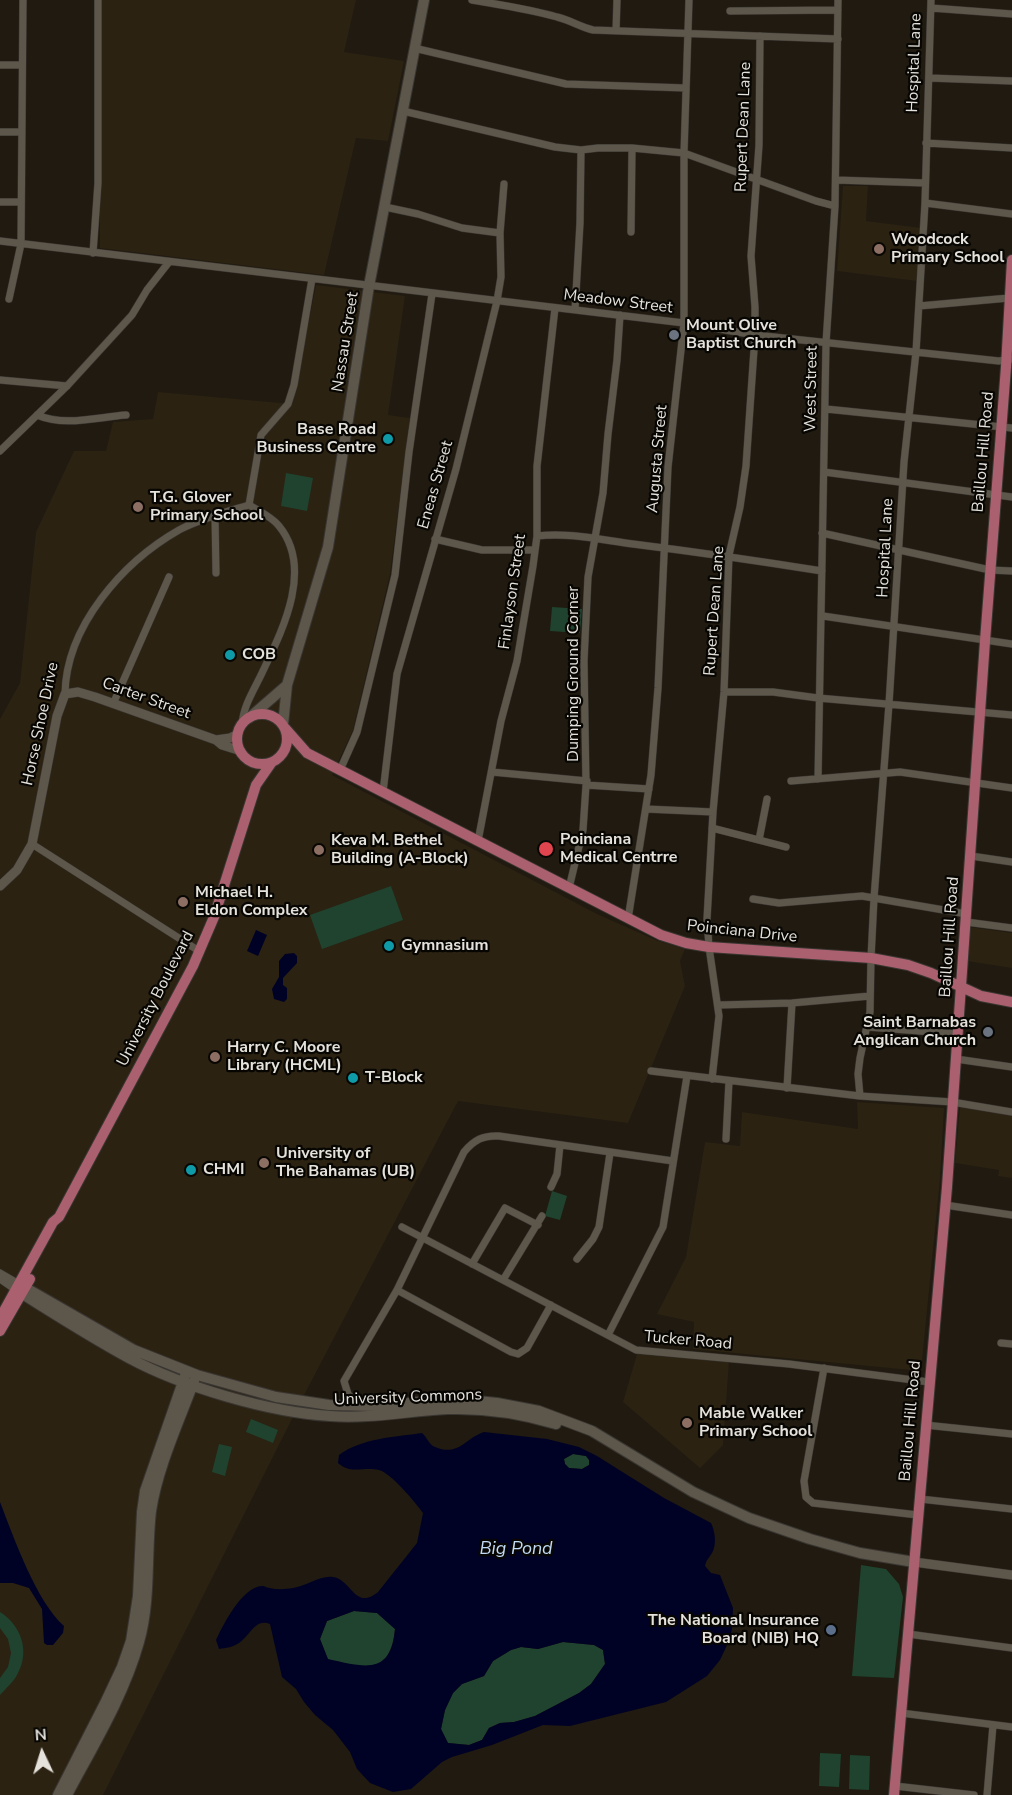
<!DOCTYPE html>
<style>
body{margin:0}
#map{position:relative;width:1012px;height:1795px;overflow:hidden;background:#201a10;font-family:"Nunito Sans",sans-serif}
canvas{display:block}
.north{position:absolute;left:12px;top:1723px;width:60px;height:60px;-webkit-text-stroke:4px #070603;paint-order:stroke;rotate:356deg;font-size:16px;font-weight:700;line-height:24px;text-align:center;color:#e5e1db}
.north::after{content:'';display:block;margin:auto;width:21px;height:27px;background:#e5e1db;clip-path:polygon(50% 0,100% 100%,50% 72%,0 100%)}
</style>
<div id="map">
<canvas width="1012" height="1795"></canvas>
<div class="north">N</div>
</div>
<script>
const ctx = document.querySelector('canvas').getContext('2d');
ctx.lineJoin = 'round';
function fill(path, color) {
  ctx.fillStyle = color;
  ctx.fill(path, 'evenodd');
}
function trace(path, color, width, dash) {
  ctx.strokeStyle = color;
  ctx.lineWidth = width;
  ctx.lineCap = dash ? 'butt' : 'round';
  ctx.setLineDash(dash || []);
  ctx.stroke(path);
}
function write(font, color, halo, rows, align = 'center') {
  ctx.font = font + ' "Nunito Sans",sans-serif';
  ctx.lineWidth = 4.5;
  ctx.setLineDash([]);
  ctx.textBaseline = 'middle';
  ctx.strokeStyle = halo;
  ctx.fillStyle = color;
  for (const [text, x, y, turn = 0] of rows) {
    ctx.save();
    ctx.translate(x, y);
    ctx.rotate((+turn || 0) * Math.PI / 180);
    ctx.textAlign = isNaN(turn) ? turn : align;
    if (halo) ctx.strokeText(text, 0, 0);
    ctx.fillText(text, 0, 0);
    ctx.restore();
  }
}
fill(new Path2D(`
 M 99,0 L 356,0 L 344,52 L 404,61 L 388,141 L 356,138 L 324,275 L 100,248 Z
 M 843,186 L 868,186 L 866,221 L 921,228 L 917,281 L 837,271 Z
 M 316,285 L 405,296 L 388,415 L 410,418 L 390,574 L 353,730 L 332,775 L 597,914 L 658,941 L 685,949 L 680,961 L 685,986 L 628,1123 L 458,1101 L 302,1399 L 103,1795 L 0,1795 L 0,719 L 20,683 L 36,532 L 74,451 L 106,451 L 113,422 L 153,419 L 158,392 L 292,404 Z
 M 969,927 L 1012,933 L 1012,968 L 967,961 Z
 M 857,1102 L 944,1108 L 940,1179 L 921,1371 L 693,1349 L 694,1322 L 657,1314 L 686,1257 L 705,1142 L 740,1146 L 742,1112 L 858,1129 Z
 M 960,1107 L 1012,1115 L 1012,1178 L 998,1176 L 999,1170 L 955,1163 Z
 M 637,1354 L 729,1362 L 723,1445 L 700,1468 L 623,1402 Z`), '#2b2212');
fill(new Path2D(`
 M 286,473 L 313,478 L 307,511 L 281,506 Z
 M 552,607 L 582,609 L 580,633 L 550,631 Z
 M 391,886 L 403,920 L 322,949 L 310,915 Z
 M 552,1191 L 567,1196 L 560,1220 L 545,1216 Z
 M 251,1419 L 278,1430 L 273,1443 L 246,1432 Z
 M 219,1444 L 232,1447 L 225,1476 L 212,1472 Z
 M 573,1454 L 586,1456 L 589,1460 L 589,1465 L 582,1469 L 569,1468 L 565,1464 L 564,1459 Z
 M 861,1565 L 886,1569 L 899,1584 L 903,1597 L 894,1678 L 852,1676 Z
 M 354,1611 L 377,1613 L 395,1629 C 390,1677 365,1667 328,1660 L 320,1639 L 327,1621 Z
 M 0,1612 C 21,1625 30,1651 18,1673 C 14,1682 6,1688 0,1695 L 0,1678 L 8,1667 L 11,1653 L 8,1639 L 0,1628 Z
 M 563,1642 L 594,1645 L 603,1650 L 605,1664 L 591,1684 L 579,1693 L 535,1716 L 514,1722 L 500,1723 L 489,1728 L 482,1740 L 469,1745 L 448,1743 L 441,1729 L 445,1710 L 453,1693 L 462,1684 L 484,1676 L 493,1661 L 511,1650 L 521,1647 L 538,1649 Z
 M 820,1753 L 841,1754 L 839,1787 L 819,1786 Z
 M 850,1755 L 870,1756 L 869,1790 L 849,1789 Z`), '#1f432e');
fill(new Path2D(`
 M 256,930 L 267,935 L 258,956 L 247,951 Z
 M 294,953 L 297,956 L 297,963 L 283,978 L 283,985 L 287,988 L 287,999 L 284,1002 L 274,999 L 272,989 L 279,977 L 279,961 L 285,954 Z
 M 484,1432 L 547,1439 L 579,1447 L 597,1456 L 664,1498 L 711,1523 C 715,1531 717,1545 712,1553 C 709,1558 706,1560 705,1566 L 711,1573 L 720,1575 L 733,1608 L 732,1629 L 728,1643 L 720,1660 L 707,1676 L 666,1702 L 570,1726 L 543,1725 L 492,1745 L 452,1757 L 442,1762 L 411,1789 L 393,1792 L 370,1783 L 357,1769 L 350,1752 L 333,1730 L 315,1715 L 304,1702 L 296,1689 L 282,1677 L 270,1624 C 255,1618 250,1636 239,1643 C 233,1647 226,1648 219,1649 L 216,1640 C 223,1625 242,1587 262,1586 C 265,1586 267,1588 270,1588 C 277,1590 287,1589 293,1588 C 306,1586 321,1575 333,1577 C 352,1580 355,1611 378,1592 L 417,1543 L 423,1513 C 415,1502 391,1473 379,1470 C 364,1466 351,1475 338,1463 L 339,1455 C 362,1438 395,1437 422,1433 C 427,1437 429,1445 435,1447 C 459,1457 465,1438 484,1432 ZM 573,1454 L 586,1456 L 589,1460 L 589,1465 L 582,1469 L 569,1468 L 565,1464 L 564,1459 ZM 354,1611 L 377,1613 L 395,1629 C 391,1676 364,1667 328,1659 L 320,1639 L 327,1621 ZM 563,1642 L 594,1645 L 603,1650 L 605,1664 L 591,1684 L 579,1693 L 535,1716 L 514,1722 L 500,1723 L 489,1728 L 482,1740 L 469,1745 L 448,1743 L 441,1729 L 445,1710 L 453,1693 L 462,1684 L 484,1676 L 493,1661 L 511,1650 L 521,1647 L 538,1649 Z
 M 0,1502 C 14,1538 36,1601 64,1626 L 63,1633 L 53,1645 L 47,1645 L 44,1643 L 42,1609 L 29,1588 L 13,1583 L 0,1583 Z`), '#000225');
const minor = new Path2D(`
 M 472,0 C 501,5 529,9 557,17 C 570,20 580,27 593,30 L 838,39
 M 931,8 L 1012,14
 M 730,11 L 838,10
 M 616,31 L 617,0
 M 414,48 L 566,84 L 686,88
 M 0,65 L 22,65
 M 929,78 L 1012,81
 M 403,111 L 555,147 L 581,150 L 598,148 L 632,148 L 684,153 L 816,201 L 835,206
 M 0,132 L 22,132
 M 926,143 L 1012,148
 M 836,180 L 925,183
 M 0,202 L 21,202
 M 925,203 L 1012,214
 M 385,207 L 418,214 L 462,228 L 500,233
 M 631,232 L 632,148
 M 0,241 L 684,323 L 755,335 L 999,361 L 1012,359
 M 93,253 L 98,183 L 98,0
 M 9,299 L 21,244 L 23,0
 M 919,306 L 1009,298
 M 575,310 L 580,223 L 581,150
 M 0,380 L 67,386
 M 826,409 L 1012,428
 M 37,415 C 65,427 97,417 126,415
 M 0,451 L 67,386 L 132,315 L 147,290 L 169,262
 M 824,472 L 1012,497
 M 249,505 L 261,435 L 288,404 L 294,385 L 312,279
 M 215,516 L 216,573
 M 822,533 L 990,570 L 1012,571
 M 537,536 C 568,532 602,540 633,544 C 697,552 759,561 822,571
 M 435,539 L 482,550 L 535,550
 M 823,616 L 1012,644
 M 724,692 L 773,692 L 818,698 L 1012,715
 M 65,694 C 66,626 123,562 179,530 C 200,519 226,512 249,505
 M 113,704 L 169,577
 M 242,725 C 243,706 254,690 262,673 C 282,631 314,569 279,526 C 272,517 259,511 249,505
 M 340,770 L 357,732 L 395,575 L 409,452 L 432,294
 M 492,772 L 587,781
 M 818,779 L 826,343 L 835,206 L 838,0
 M 791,781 L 900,772 L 1012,788
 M 586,785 L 649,789
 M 383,792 L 397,674 L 456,469 L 497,301 L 501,277 L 500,233 L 504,184
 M 646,809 L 713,812
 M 712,828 L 786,847
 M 759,840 L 767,799
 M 478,841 L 501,721 L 517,661 L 533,566 L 537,536 L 537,466 L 555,308
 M 32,844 L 199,951
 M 971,856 L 1012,862
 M 569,888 L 583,830 L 586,785 L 584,661 L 588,577 L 603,493 L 608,434 L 617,360 L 620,315
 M 753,899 L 779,903 L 862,896 L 967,914
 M 628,919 L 651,775 L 658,688 L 668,467 L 684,323 L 684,153 L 689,0
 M 966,922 L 1012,928
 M 719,1005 L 792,1003 L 870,996
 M 868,1027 L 958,1034
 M 956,1059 L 1012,1067
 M 651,1071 L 860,1096 L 952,1102 L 1012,1112
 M 712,1079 L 719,1016 L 709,947 L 707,919 L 713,812 L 724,692 L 729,555 L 740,507 L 746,466 L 755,335 L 755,307 L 751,256 L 759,145 L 760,36
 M 787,1088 L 792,1003
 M 860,1096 L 858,1074 L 860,1058 L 870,1012 L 871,958 L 874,898 L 889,704 L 904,462 L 916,352 L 925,203 L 931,0
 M 726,1139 L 729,1081
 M 551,1187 L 557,1174 L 560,1145
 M 945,1205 L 1012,1215
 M 402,1227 L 636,1350 L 789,1364 L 929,1382
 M 577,1259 L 593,1239 L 599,1227 L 610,1153
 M 472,1264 L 505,1208 L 538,1225
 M 0,1273 L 19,1284
 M 0,1279 L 16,1290
 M 503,1280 L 542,1216
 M 397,1290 L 511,1352 L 518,1354 L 527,1348 L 551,1305
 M 608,1335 L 663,1227 L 687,1076
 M 1001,1343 L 1012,1344
 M 824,1368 L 804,1481 L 806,1497 L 813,1503 L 918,1515
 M 359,1406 L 348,1394 L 344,1381 L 397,1290 L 464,1152 C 474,1140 483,1135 499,1136 L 673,1161
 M 925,1425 L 1012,1434
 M 920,1499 L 1012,1509
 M 908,1634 L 1012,1648
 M 901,1713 L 1012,1727
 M 895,1786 L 974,1795
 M 987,1795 L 993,1725`);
const tertiary = new Path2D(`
 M 216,740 L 230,738 L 238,734
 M 0,886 L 17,870 L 32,844 L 57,716 L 65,694 L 78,692 L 95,697 L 216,740 L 222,745 L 241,751
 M 914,1562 L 1012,1575`);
const secondary = new Path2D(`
 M 249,718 L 287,685
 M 283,725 L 287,685 L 328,547 L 369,286 L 424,0
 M 19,1284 L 134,1350 L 197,1375 L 276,1397 L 329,1405 L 376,1406 L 430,1401 L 468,1400 L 497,1403 L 539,1411 L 592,1431 L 693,1492 L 749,1518 L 810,1539 L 860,1553 L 914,1562
 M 16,1290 C 53,1313 90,1337 129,1358 C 183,1387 268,1412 330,1416 C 370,1419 408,1411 448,1409 C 485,1408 520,1413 556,1424
 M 58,1795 L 106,1701 L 122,1667 L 131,1641 L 138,1596 L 142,1512 L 145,1491 L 185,1376
 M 67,1795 C 93,1746 124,1696 139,1642 C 151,1600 146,1554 151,1511 C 158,1466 179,1422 194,1381`);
const primary = new Path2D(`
 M237 739a25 25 0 1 1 50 0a25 25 0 1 1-50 0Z
 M 285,728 L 307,753 L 661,935 L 686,943 L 709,947 L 871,958 L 908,965 L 931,973 L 981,996 L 1012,1002
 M 0,1318 L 53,1222 L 59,1217 L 193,966 L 214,917 L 256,785 L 272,762
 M 0,1331 L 30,1279
 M 894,1795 L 947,1187 L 985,641 L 1006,367 L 1012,260`);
trace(minor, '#393531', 8);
trace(tertiary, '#393531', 10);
trace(secondary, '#393531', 12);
trace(primary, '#393531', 12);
trace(minor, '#5c564b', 7);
trace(tertiary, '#5c564b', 9);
trace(secondary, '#5c564b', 10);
trace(primary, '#aa606e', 10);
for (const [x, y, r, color] of [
 [879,249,6,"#8d6e63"],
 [674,335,6,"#6b7280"],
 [388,439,6,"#0f9aa8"],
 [138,507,6,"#8d6e63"],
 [230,655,6,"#0f9aa8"],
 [546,849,8,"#e0444e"],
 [319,850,6,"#8d6e63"],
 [183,902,6,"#8d6e63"],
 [389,946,6,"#0f9aa8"],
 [988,1032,6,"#6b7280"],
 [215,1057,6,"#8d6e63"],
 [353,1078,6,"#0f9aa8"],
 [264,1163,6,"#8d6e63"],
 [191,1170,6,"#0f9aa8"],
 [687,1423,6,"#8d6e63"],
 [831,1630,6,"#5c6f8a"]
]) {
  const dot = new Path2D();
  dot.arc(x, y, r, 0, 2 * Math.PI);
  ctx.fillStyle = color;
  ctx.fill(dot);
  trace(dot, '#070603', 2);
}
write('16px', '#e5e1db', '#070603', [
 ["Hospital Lane",915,63,-88],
 ["Rupert Dean Lane",744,127,-88],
 ["Meadow Street",618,302,7],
 ["Nassau Street",346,342,-81],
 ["West Street",812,389,-89],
 ["Baillou Hill Road",984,452,-85],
 ["Augusta Street",658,459,-85],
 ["Eneas Street",436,485,-74],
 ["Hospital Lane",886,548,-87],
 ["Finlayson Street",513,592,-82],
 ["Rupert Dean Lane",715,611,-86],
 ["Dumping Ground Corner",574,674,-90],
 ["Carter Street",146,699,20],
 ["Horse Shoe Drive",41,724,-78],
 ["Poinciana Drive",742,932,6],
 ["Baillou Hill Road",950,937,-86],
 ["University Boulevard",156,999,-63],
 ["Tucker Road",688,1341,5],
 ["University Commons",408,1398,-2],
 ["Baillou Hill Road",911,1421,-85]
]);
write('bold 16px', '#e5e1db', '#070603', [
 ["Woodcock",891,240],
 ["Primary School",891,258],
 ["Mount Olive",686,326],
 ["Baptist Church",686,344],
 ["Base Road",376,430,"right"],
 ["Business Centre",376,448,"right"],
 ["T.G. Glover",150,498],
 ["Primary School",150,516],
 ["COB",242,655],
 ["Poinciana",560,840],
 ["Medical Centrre",560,858],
 ["Keva M. Bethel",331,841],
 ["Building (A-Block)",331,859],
 ["Michael H.",195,893],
 ["Eldon Complex",195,911],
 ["Gymnasium",401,946],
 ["Saint Barnabas",976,1023,"right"],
 ["Anglican Church",976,1041,"right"],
 ["Harry C. Moore",227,1048],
 ["Library (HCML)",227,1066],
 ["T-Block",365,1078],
 ["University of",276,1154],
 ["The Bahamas (UB)",276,1172],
 ["CHMI",203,1170],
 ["Mable Walker",699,1414],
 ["Primary School",699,1432],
 ["The National Insurance",819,1621,"right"],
 ["Board (NIB) HQ",819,1639,"right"]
], 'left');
write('italic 18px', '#c2daf5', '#070603', [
 ["Big Pond",516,1550]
]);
</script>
